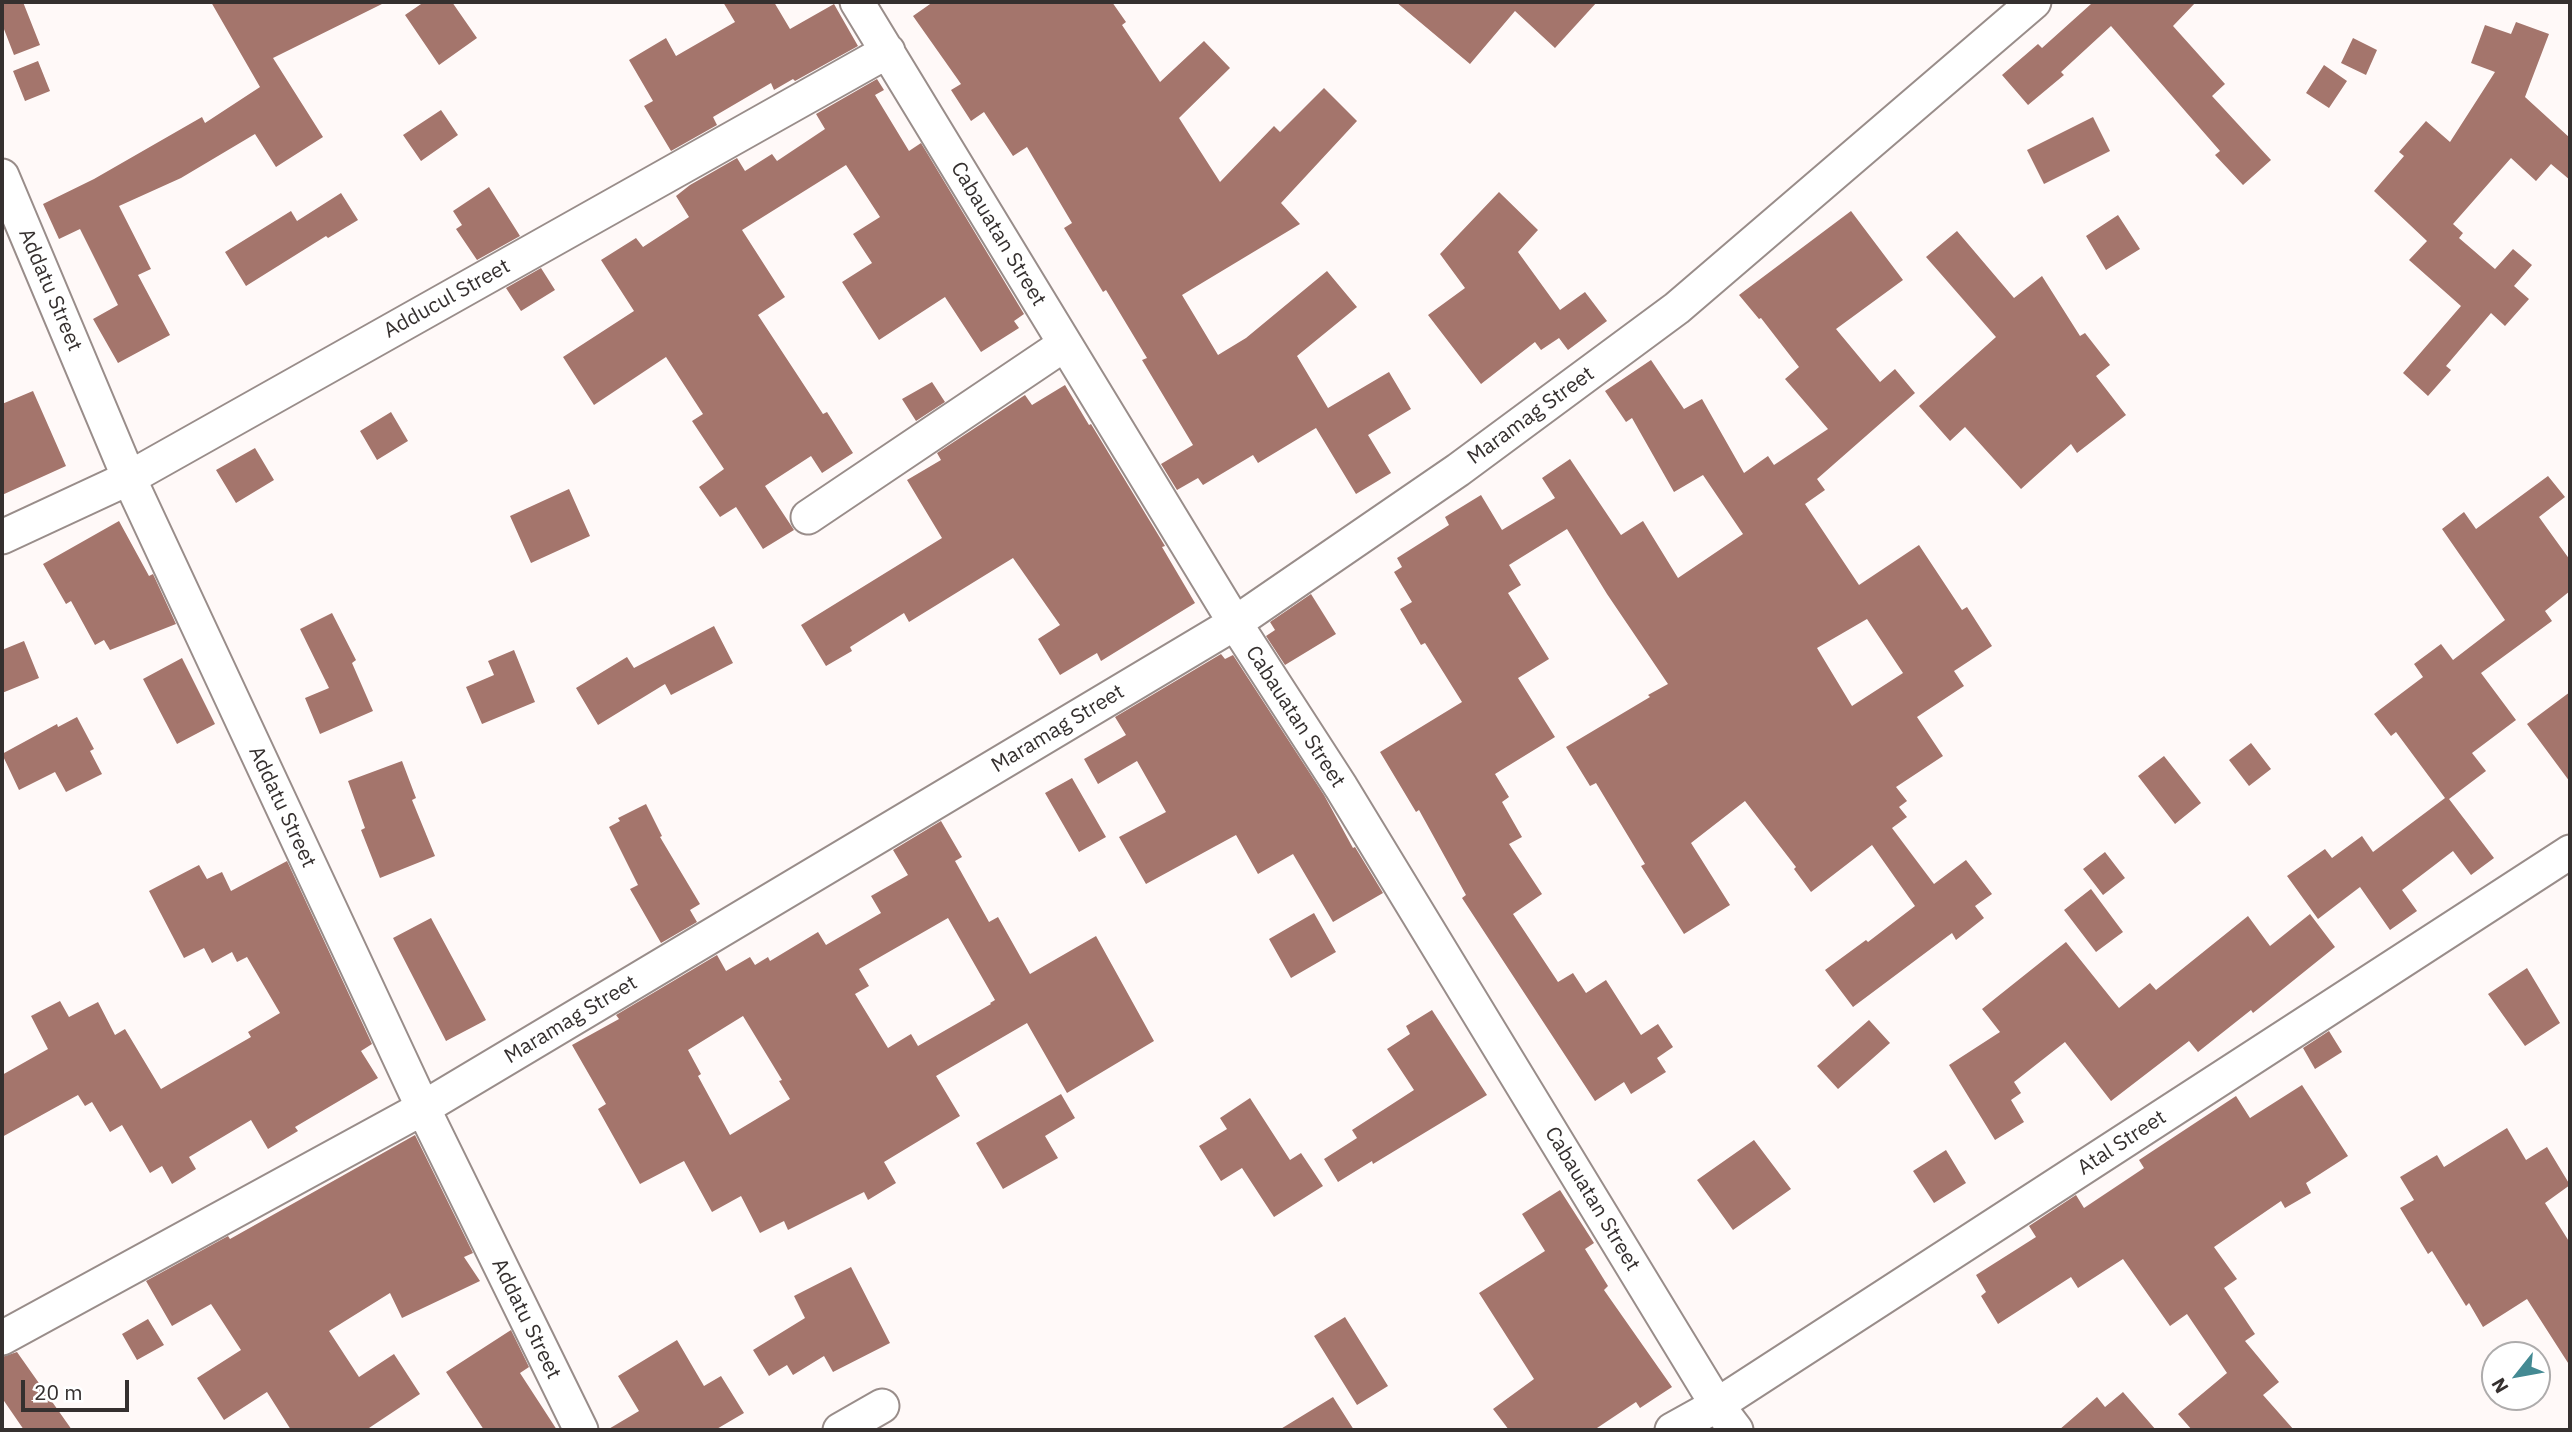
<!DOCTYPE html>
<style>
body{margin:0}
#map{position:relative;width:2572px;height:1432px;overflow:hidden;background:#fff9f8;font-family:"IBM Plex Sans",sans-serif}
canvas{display:block}
.frame{position:absolute;inset:0;border:4px solid #35302f;pointer-events:none}
.north{position:absolute;left:2481px;top:1341px;width:70px;height:70px;box-sizing:border-box;background:#fff;border:2px solid #aeacac;border-radius:50%;rotate:239deg;font-size:19px;font-weight:700;line-height:28px;text-align:center;color:#35302f}
.north::after{content:'';display:block;margin:auto;width:24px;height:32px;background:#448a93;clip-path:polygon(50% 0,100% 100%,50% 72%,0 100%)}
.scale{position:absolute;left:21px;top:1380px;width:108px;height:32px;box-sizing:border-box;border:4px solid #35302f;border-top:0;padding-left:9px;font-size:21px;line-height:24px;white-space:nowrap;color:#35302f;-webkit-text-stroke:5px #fff;paint-order:stroke}
</style>
<div id="map">
<canvas width="2572" height="1432"></canvas>
<div class="frame"></div>
<div class="north">N</div>
<div class="scale">20 m</div>
</div>
<script>
const ctx = document.querySelector('canvas').getContext('2d');
ctx.lineJoin = 'round';
function fill(path, color) {
  ctx.fillStyle = color;
  ctx.fill(path, 'evenodd');
}
function trace(path, color, width, dash) {
  ctx.strokeStyle = color;
  ctx.lineWidth = width;
  ctx.lineCap = dash ? 'butt' : 'round';
  ctx.setLineDash(dash || []);
  ctx.stroke(path);
}
function write(font, color, halo, rows, align = 'center') {
  ctx.font = font + ' "IBM Plex Sans",sans-serif';
  ctx.lineWidth = 6;
  ctx.setLineDash([]);
  ctx.textBaseline = 'middle';
  ctx.strokeStyle = halo;
  ctx.fillStyle = color;
  for (const [text, x, y, turn = 0] of rows) {
    ctx.save();
    ctx.translate(x, y);
    ctx.rotate((+turn || 0) * Math.PI / 180);
    ctx.textAlign = isNaN(turn) ? turn : align;
    if (halo) ctx.strokeText(text, 0, 0);
    ctx.fillText(text, 0, 0);
    ctx.restore();
  }
}
fill(new Path2D(`
 M 2,2 L 23,2 L 40,45 L 14,55 L 2,24 Z
 M 211,2 L 386,2 L 273,58 L 323,137 L 276,167 L 255,134 L 181,178 L 119,206 L 151,269 L 138,275 L 170,335 L 118,363 L 93,319 L 118,305 L 80,229 L 59,239 L 43,204 L 94,179 L 202,117 L 205,123 L 260,87 Z
 M 424,2 L 452,2 L 477,38 L 439,65 L 405,15 Z
 M 723,2 L 774,2 L 790,29 L 834,4 L 858,46 L 795,81 L 793,79 L 774,90 L 771,83 L 713,117 L 717,125 L 671,151 L 644,106 L 653,101 L 629,60 L 666,38 L 676,56 L 735,22 Z
 M 933,2 L 1112,2 L 1126,22 L 1122,25 L 1160,82 L 1204,41 L 1230,68 L 1179,118 L 1220,182 L 1274,126 L 1280,132 L 1324,88 L 1357,121 L 1281,203 L 1300,224 L 1182,295 L 1218,355 L 1246,338 L 1327,271 L 1357,307 L 1297,356 L 1328,408 L 1389,372 L 1411,409 L 1368,435 L 1391,473 L 1356,494 L 1316,428 L 1258,463 L 1253,455 L 1203,485 L 1198,478 L 1177,490 L 1161,464 L 1193,445 L 1142,360 L 1147,358 L 1106,290 L 1103,292 L 1064,228 L 1072,223 L 1027,147 L 1013,156 L 984,112 L 971,121 L 951,90 L 961,84 L 913,16 Z
 M 1396,2 L 1597,2 L 1555,48 L 1515,11 L 1470,64 Z
 M 2089,2 L 2196,2 L 2173,26 L 2225,84 L 2212,96 L 2271,160 L 2243,185 L 2215,155 L 2220,151 L 2111,26 L 2061,72 L 2064,75 L 2028,105 L 2002,75 L 2038,44 L 2042,48 L 2091,4 Z
 M 2516,22 L 2549,34 L 2525,97 L 2570,138 L 2570,180 L 2551,164 L 2536,181 L 2511,158 L 2453,224 L 2463,233 L 2459,238 L 2495,269 L 2513,249 L 2532,265 L 2514,286 L 2529,299 L 2505,326 L 2491,313 L 2446,366 L 2451,370 L 2428,396 L 2403,373 L 2461,306 L 2409,260 L 2427,241 L 2374,191 L 2404,156 L 2399,152 L 2426,121 L 2450,142 L 2495,72 L 2471,63 L 2485,25 L 2511,34 Z
 M 2353,38 L 2377,50 L 2366,75 L 2341,63 Z
 M 38,61 L 50,91 L 25,101 L 13,71 Z
 M 2324,65 L 2347,81 L 2329,108 L 2306,93 Z
 M 877,79 L 884,90 L 875,95 L 909,151 L 921,143 L 1024,314 L 1014,321 L 1019,328 L 981,352 L 945,297 L 879,340 L 842,282 L 872,263 L 853,234 L 880,217 L 846,165 L 742,230 L 785,297 L 758,315 L 823,414 L 827,412 L 853,453 L 822,473 L 811,456 L 765,486 L 794,530 L 763,549 L 736,507 L 720,517 L 699,487 L 724,469 L 692,421 L 703,414 L 666,357 L 594,405 L 563,357 L 634,311 L 601,260 L 636,238 L 643,247 L 689,217 L 676,196 L 690,185 L 737,158 L 745,171 L 772,154 L 777,161 L 825,129 L 816,114 Z
 M 441,110 L 458,135 L 421,161 L 403,135 Z
 M 2093,117 L 2110,151 L 2044,184 L 2027,150 Z
 M 489,187 L 520,236 L 477,260 L 456,229 L 462,225 L 453,211 Z
 M 1499,192 L 1538,230 L 1518,252 L 1560,310 L 1585,292 L 1607,321 L 1568,350 L 1559,338 L 1541,350 L 1535,342 L 1481,384 L 1428,315 L 1465,288 L 1440,254 Z
 M 341,193 L 358,220 L 328,238 L 326,236 L 246,286 L 225,252 L 291,211 L 297,221 Z
 M 1851,211 L 1903,280 L 1836,329 L 1880,382 L 1895,369 L 1915,393 L 1817,479 L 1825,490 L 1805,504 L 1859,585 L 1919,545 L 1962,610 L 1967,607 L 1992,646 L 1954,671 L 1964,686 L 1917,717 L 1943,756 L 1896,787 L 1907,801 L 1899,807 L 1907,817 L 1892,828 L 1934,884 L 1966,860 L 1992,894 L 1975,906 L 1984,918 L 1956,940 L 1952,933 L 1853,1007 L 1825,970 L 1866,940 L 1868,942 L 1915,906 L 1872,845 L 1811,892 L 1794,869 L 1796,867 L 1745,801 L 1691,843 L 1730,905 L 1684,934 L 1641,866 L 1645,864 L 1596,783 L 1590,786 L 1566,747 L 1650,697 L 1648,695 L 1668,684 L 1607,594 L 1567,529 L 1509,565 L 1521,585 L 1508,593 L 1549,659 L 1518,678 L 1555,737 L 1495,774 L 1509,797 L 1502,802 L 1522,837 L 1509,844 L 1542,894 L 1513,914 L 1558,982 L 1573,973 L 1586,993 L 1606,980 L 1641,1035 L 1658,1024 L 1673,1047 L 1657,1058 L 1666,1072 L 1631,1094 L 1624,1082 L 1595,1101 L 1462,898 L 1466,895 L 1419,810 L 1416,812 L 1380,752 L 1462,702 L 1425,643 L 1421,645 L 1400,609 L 1412,602 L 1394,572 L 1402,567 L 1397,558 L 1449,525 L 1445,517 L 1481,495 L 1502,530 L 1555,498 L 1542,478 L 1570,459 L 1621,535 L 1643,521 L 1678,578 L 1743,534 L 1703,475 L 1674,492 L 1632,418 L 1626,422 L 1605,391 L 1651,360 L 1684,409 L 1702,399 L 1744,473 L 1768,456 L 1774,465 L 1828,429 L 1785,379 L 1799,367 L 1761,318 L 1759,319 L 1739,295 ZM 1867,619 L 1903,673 L 1852,706 L 1817,648 Z
 M 2118,215 L 2140,249 L 2106,270 L 2086,236 Z
 M 1957,231 L 2014,298 L 2042,276 L 2080,336 L 2085,333 L 2110,365 L 2096,376 L 2126,415 L 2077,453 L 2071,444 L 2021,489 L 1965,427 L 1950,441 L 1919,406 L 1996,337 L 1926,257 Z
 M 541,268 L 555,290 L 521,311 L 506,288 Z
 M 932,382 L 945,402 L 916,421 L 902,399 Z
 M 1065,385 L 1089,425 L 1091,424 L 1165,546 L 1162,547 L 1195,603 L 1101,661 L 1097,653 L 1060,675 L 1038,639 L 1060,625 L 1013,558 L 909,622 L 904,613 L 850,647 L 852,651 L 826,666 L 801,625 L 942,538 L 907,480 L 941,460 L 937,453 L 1025,395 L 1032,405 Z
 M 33,391 L 66,466 L 2,495 L 2,404 Z
 M 391,412 L 408,441 L 377,460 L 360,431 Z
 M 255,448 L 274,480 L 236,503 L 216,470 Z
 M 2548,476 L 2565,497 L 2539,517 L 2570,560 L 2570,591 L 2545,611 L 2552,621 L 2481,673 L 2516,720 L 2472,753 L 2486,771 L 2449,799 L 2494,858 L 2471,875 L 2453,851 L 2402,890 L 2417,911 L 2390,930 L 2360,887 L 2318,919 L 2287,876 L 2325,849 L 2332,858 L 2362,836 L 2373,852 L 2445,798 L 2396,732 L 2391,736 L 2374,714 L 2423,677 L 2414,664 L 2441,644 L 2453,660 L 2505,620 L 2442,529 L 2464,512 L 2476,529 Z
 M 569,489 L 590,536 L 531,563 L 510,516 Z
 M 119,521 L 149,576 L 153,574 L 176,624 L 110,650 L 104,640 L 95,645 L 71,601 L 66,604 L 43,564 Z
 M 1311,594 L 1336,634 L 1285,665 L 1266,636 L 1275,630 L 1270,622 Z
 M 332,613 L 356,660 L 352,663 L 373,711 L 320,734 L 305,698 L 329,688 L 300,629 Z
 M 714,626 L 733,663 L 671,695 L 665,684 L 598,725 L 576,688 L 627,657 L 634,668 Z
 M 24,641 L 39,678 L 2,693 L 2,650 Z
 M 514,650 L 535,702 L 482,724 L 466,687 L 494,675 L 488,661 Z
 M 1221,654 L 1225,659 L 1233,655 L 1324,795 L 1353,848 L 1355,847 L 1383,893 L 1333,922 L 1293,854 L 1258,874 L 1236,835 L 1146,884 L 1119,837 L 1166,812 L 1137,761 L 1098,784 L 1084,759 L 1126,735 L 1115,717 Z
 M 182,658 L 215,724 L 177,744 L 143,679 Z
 M 2570,692 L 2570,782 L 2527,724 Z
 M 77,717 L 94,749 L 90,751 L 102,774 L 66,792 L 55,772 L 19,790 L 2,754 L 57,724 L 58,727 Z
 M 2251,743 L 2271,769 L 2249,786 L 2229,760 Z
 M 2164,756 L 2201,803 L 2175,824 L 2138,776 Z
 M 402,761 L 416,798 L 412,800 L 435,856 L 380,878 L 361,830 L 365,828 L 348,781 Z
 M 1072,778 L 1106,837 L 1079,852 L 1045,793 Z
 M 646,804 L 662,836 L 660,837 L 700,904 L 690,910 L 697,922 L 661,943 L 630,889 L 638,885 L 609,827 L 620,821 L 618,818 Z
 M 941,821 L 962,857 L 955,861 L 989,922 L 998,917 L 1030,974 L 1096,936 L 1154,1041 L 1067,1093 L 1027,1023 L 936,1076 L 960,1116 L 884,1162 L 896,1183 L 868,1200 L 864,1192 L 788,1230 L 784,1221 L 760,1233 L 741,1196 L 712,1212 L 684,1161 L 640,1184 L 598,1109 L 606,1104 L 572,1045 L 619,1019 L 616,1015 L 717,955 L 726,971 L 750,957 L 755,965 L 768,957 L 770,961 L 818,932 L 826,945 L 881,913 L 871,896 L 908,875 L 893,850 ZM 948,918 L 995,1000 L 990,1003 L 991,1004 L 918,1046 L 911,1034 L 888,1048 L 855,994 L 869,986 L 859,969 ZM 743,1016 L 782,1080 L 779,1081 L 790,1099 L 730,1135 L 698,1076 L 701,1074 L 688,1050 Z
 M 2105,852 L 2125,878 L 2103,895 L 2083,869 Z
 M 287,861 L 372,1044 L 361,1051 L 378,1078 L 295,1127 L 298,1131 L 268,1149 L 251,1120 L 189,1157 L 196,1169 L 172,1184 L 162,1166 L 150,1173 L 122,1125 L 110,1132 L 92,1102 L 85,1106 L 78,1095 L 2,1137 L 2,1075 L 48,1049 L 31,1016 L 60,1001 L 69,1017 L 98,1002 L 115,1035 L 125,1029 L 161,1089 L 251,1037 L 248,1032 L 280,1013 L 247,957 L 237,962 L 232,952 L 212,963 L 204,948 L 184,958 L 149,891 L 199,865 L 207,879 L 222,872 L 231,891 Z
 M 2091,889 L 2123,932 L 2096,952 L 2064,910 Z
 M 1314,913 L 1336,952 L 1291,978 L 1269,939 Z
 M 2310,914 L 2335,947 L 2253,1013 L 2251,1010 L 2198,1052 L 2189,1041 L 2111,1101 L 2065,1042 L 2014,1082 L 2021,1093 L 2011,1100 L 2024,1122 L 1995,1140 L 1949,1065 L 2000,1032 L 1982,1009 L 2066,942 L 2119,1008 L 2150,983 L 2156,990 L 2248,916 L 2270,946 Z
 M 431,918 L 486,1020 L 446,1041 L 393,938 Z
 M 2527,968 L 2560,1023 L 2525,1046 L 2488,994 Z
 M 1432,1010 L 1487,1095 L 1373,1164 L 1372,1161 L 1338,1182 L 1324,1159 L 1357,1138 L 1352,1130 L 1414,1090 L 1387,1049 L 1410,1034 L 1406,1026 Z
 M 1869,1020 L 1890,1043 L 1838,1089 L 1817,1066 Z
 M 2329,1031 L 2342,1052 L 2315,1069 L 2303,1048 Z
 M 2302,1085 L 2348,1156 L 2306,1183 L 2311,1193 L 2285,1208 L 2281,1201 L 2214,1247 L 2237,1279 L 2224,1288 L 2255,1334 L 2245,1341 L 2279,1382 L 2263,1395 L 2294,1430 L 2192,1430 L 2178,1414 L 2227,1373 L 2187,1314 L 2170,1326 L 2123,1259 L 2078,1288 L 2071,1277 L 1998,1324 L 1981,1296 L 1986,1292 L 1976,1275 L 2036,1237 L 2029,1226 L 2076,1195 L 2084,1208 L 2144,1168 L 2139,1160 L 2236,1096 L 2250,1118 Z
 M 1061,1094 L 1075,1118 L 1045,1136 L 1058,1158 L 1003,1189 L 976,1143 Z
 M 1250,1098 L 1290,1160 L 1301,1153 L 1323,1186 L 1274,1217 L 1242,1168 L 1221,1181 L 1199,1146 L 1227,1129 L 1220,1118 Z
 M 2507,1128 L 2526,1160 L 2547,1147 L 2570,1185 L 2545,1203 L 2570,1243 L 2570,1366 L 2527,1299 L 2483,1327 L 2469,1303 L 2466,1306 L 2432,1251 L 2428,1254 L 2400,1208 L 2414,1200 L 2400,1177 L 2437,1155 L 2444,1167 Z
 M 415,1135 L 473,1253 L 464,1257 L 480,1281 L 402,1318 L 390,1293 L 329,1331 L 359,1377 L 394,1354 L 420,1394 L 366,1430 L 291,1430 L 267,1392 L 224,1420 L 197,1378 L 241,1350 L 211,1304 L 172,1326 L 146,1281 L 228,1236 L 230,1239 Z
 M 1754,1140 L 1791,1189 L 1733,1230 L 1697,1180 Z
 M 1946,1150 L 1966,1183 L 1934,1203 L 1913,1171 Z
 M 1560,1190 L 1594,1243 L 1585,1249 L 1608,1286 L 1604,1290 L 1672,1387 L 1640,1408 L 1636,1402 L 1594,1430 L 1509,1430 L 1493,1409 L 1534,1379 L 1479,1293 L 1545,1251 L 1522,1214 Z
 M 851,1267 L 890,1343 L 833,1372 L 824,1356 L 793,1375 L 787,1365 L 769,1376 L 753,1350 L 805,1318 L 794,1296 Z
 M 1345,1317 L 1388,1386 L 1357,1405 L 1314,1336 Z
 M 148,1319 L 164,1345 L 137,1360 L 122,1334 Z
 M 511,1330 L 529,1367 L 520,1373 L 557,1430 L 484,1430 L 446,1372 Z
 M 677,1340 L 704,1386 L 721,1376 L 744,1413 L 715,1430 L 607,1430 L 639,1411 L 618,1376 Z
 M 17,1352 L 72,1430 L 24,1430 L 2,1398 L 2,1357 Z
 M 2123,1392 L 2156,1430 L 2059,1430 L 2097,1397 L 2105,1407 Z
 M 1333,1397 L 1354,1430 L 1279,1430 Z`), '#a4756c');
const street = new Path2D(`
 M 857,2 L 1235,623 L 1341,787 L 1717,1405 L 1736,1430
 M 2,176 L 129,478 L 423,1108 L 581,1430
 M 808,517 L 1065,344
 M 2,537 L 129,478 L 888,51
 M 2,1338 L 423,1108 L 1235,623 L 1458,470 L 1677,308 L 2034,2
 M 840,1430 L 882,1406
 M 1672,1430 L 1717,1405 L 2570,852`);
trace(street, '#998d8a', 37);
trace(street, '#fff', 33);
write('21px', '#35302f', '#fff', [
 ["Cabauatan Street",998,234,59],
 ["Addatu Street",50,290,67],
 ["Adducul Street",447,299,-29],
 ["Maramag Street",1531,416,-36],
 ["Cabauatan Street",1295,717,57],
 ["Maramag Street",1058,729,-31],
 ["Addatu Street",282,807,65],
 ["Maramag Street",571,1020,-31],
 ["Atal Street",2122,1143,-33],
 ["Cabauatan Street",1592,1199,59],
 ["Addatu Street",526,1319,64]
]);
</script>
